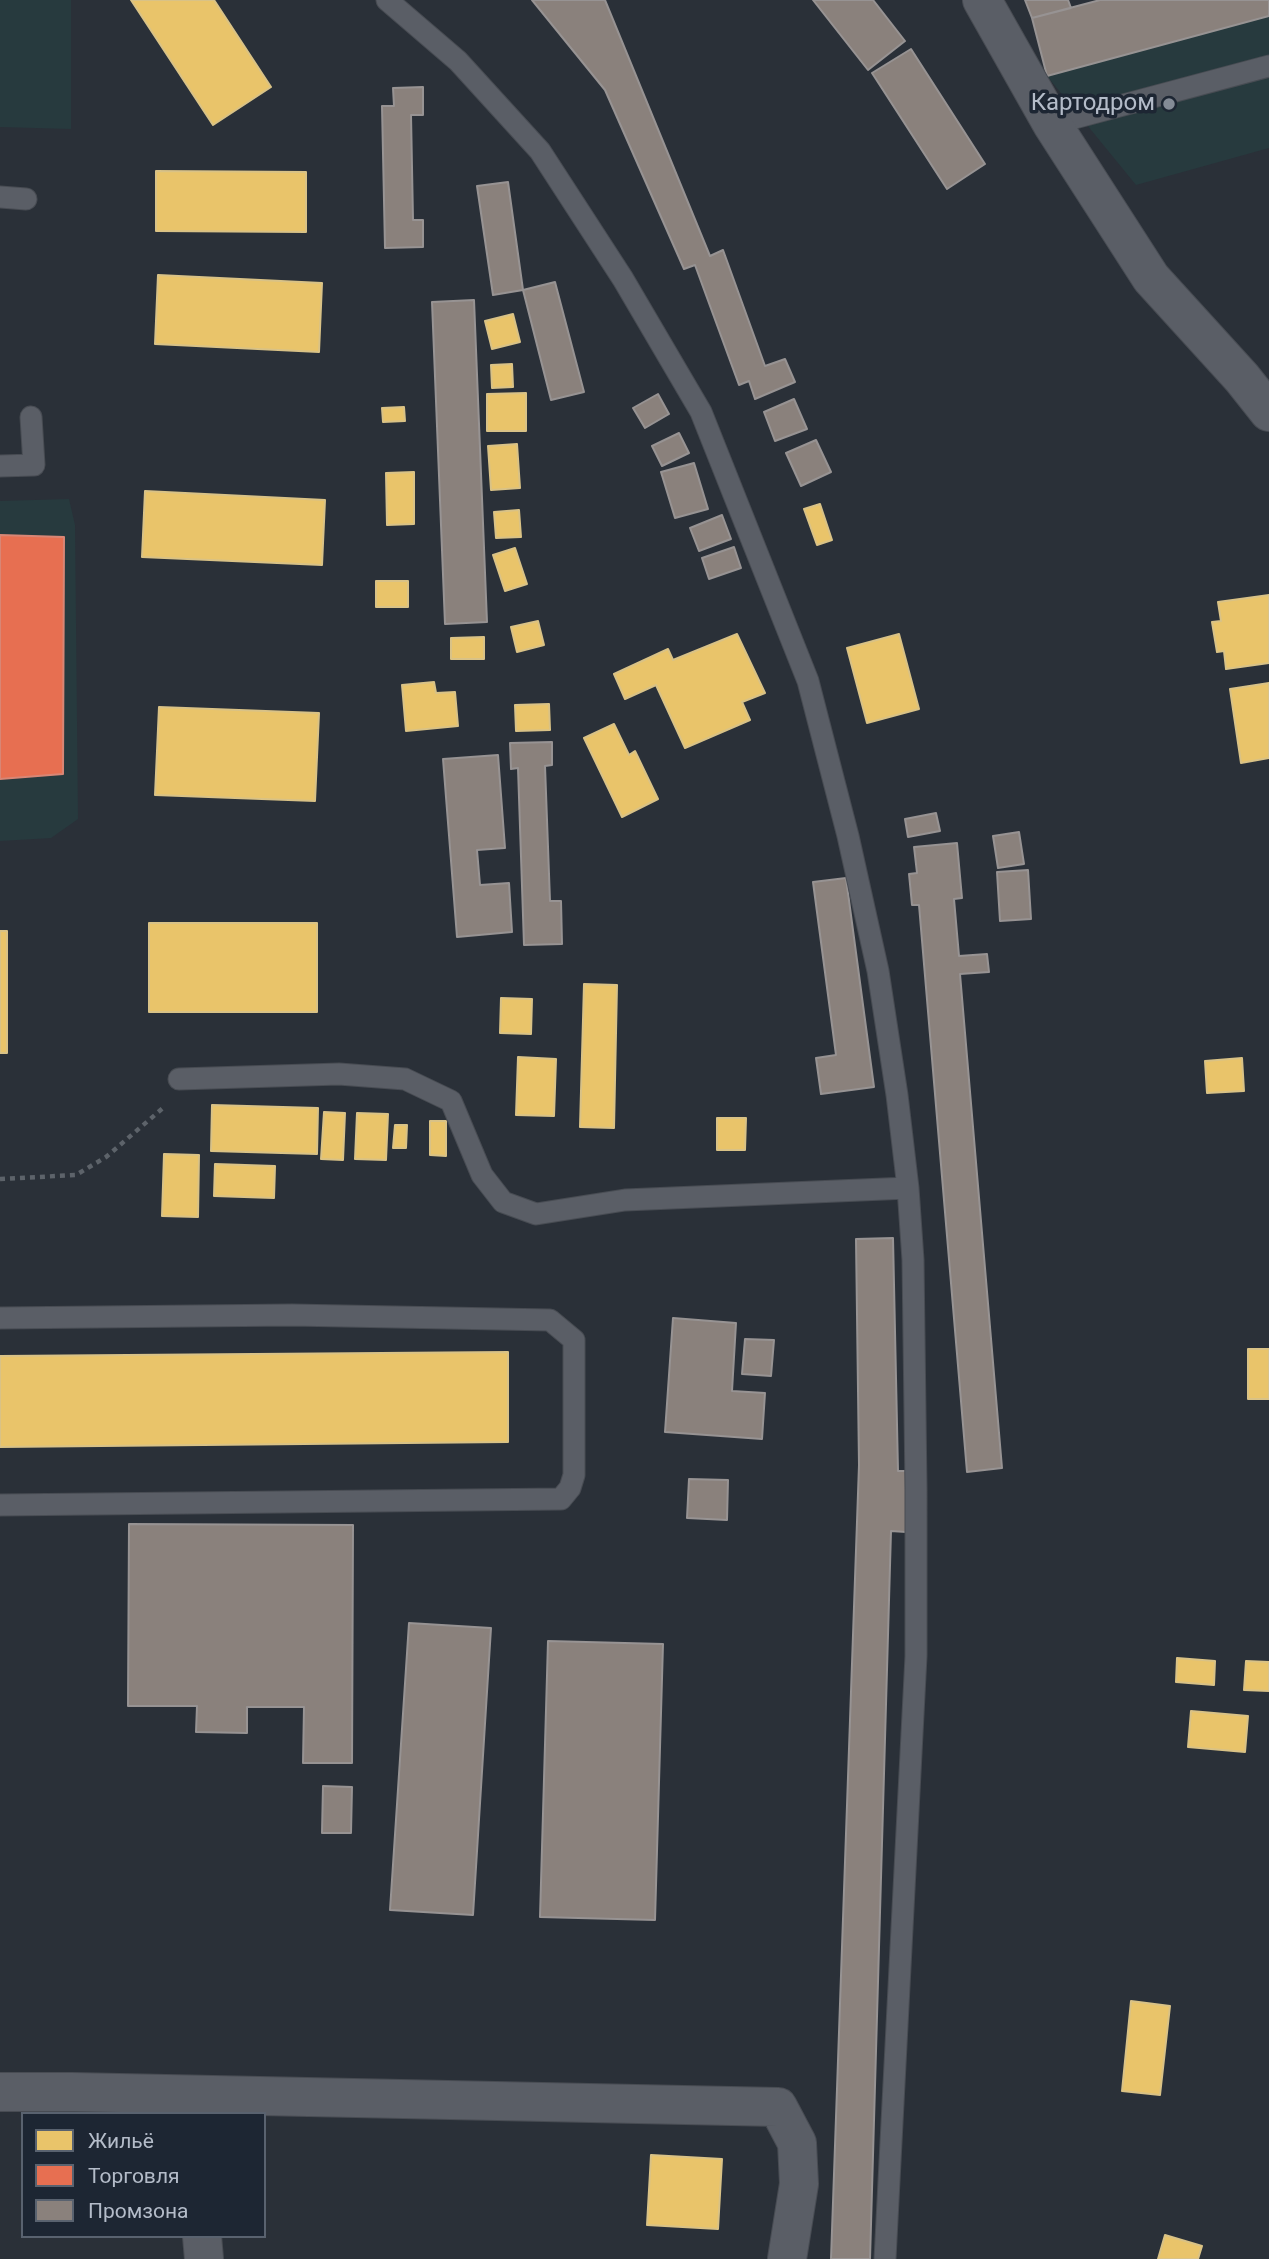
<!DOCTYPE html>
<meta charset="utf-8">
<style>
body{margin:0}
#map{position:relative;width:1269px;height:2259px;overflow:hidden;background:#2a3038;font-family:Roboto,sans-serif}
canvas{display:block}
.legend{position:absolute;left:21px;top:2112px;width:245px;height:126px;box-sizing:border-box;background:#1d2633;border:2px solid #59626f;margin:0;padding:9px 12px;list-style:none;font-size:21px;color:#b4bcc9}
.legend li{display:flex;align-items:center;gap:14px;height:35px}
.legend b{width:35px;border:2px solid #59626f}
</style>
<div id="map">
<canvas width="1269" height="2259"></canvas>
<ul class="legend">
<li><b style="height:19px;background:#e9c46a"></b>Жильё</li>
<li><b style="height:19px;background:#e76f51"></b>Торговля</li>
<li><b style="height:19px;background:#8a817c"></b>Промзона</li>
</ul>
</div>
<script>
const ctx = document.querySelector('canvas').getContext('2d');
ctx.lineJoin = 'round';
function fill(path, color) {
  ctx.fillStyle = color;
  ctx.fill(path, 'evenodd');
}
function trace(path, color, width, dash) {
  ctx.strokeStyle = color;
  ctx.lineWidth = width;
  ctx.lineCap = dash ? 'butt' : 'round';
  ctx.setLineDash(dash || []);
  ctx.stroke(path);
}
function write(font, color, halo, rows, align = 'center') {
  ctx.font = font + ' Roboto,sans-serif';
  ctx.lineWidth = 7;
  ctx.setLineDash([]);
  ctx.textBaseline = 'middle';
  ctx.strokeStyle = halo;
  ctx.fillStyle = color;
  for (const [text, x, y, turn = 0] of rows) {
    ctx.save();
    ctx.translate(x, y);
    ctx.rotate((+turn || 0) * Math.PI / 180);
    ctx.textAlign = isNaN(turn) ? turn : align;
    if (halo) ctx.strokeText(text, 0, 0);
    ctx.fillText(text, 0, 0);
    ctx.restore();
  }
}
fill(new Path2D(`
 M 0,0 L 71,0 L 71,129 L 0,127 Z
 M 1269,16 L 1269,148 L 1136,185 L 1047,76 Z
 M 69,499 L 75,525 L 78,819 L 51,838 L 0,841 L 0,501 Z`), '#273a3e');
const homes = new Path2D(`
 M 131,0 L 214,0 L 271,87 L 213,125 Z
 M 156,171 L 306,172 L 306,232 L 156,231 Z
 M 158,275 L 322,283 L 319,352 L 155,344 Z
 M 513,314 L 520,342 L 492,349 L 485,321 Z
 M 512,364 L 513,387 L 492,388 L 491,365 Z
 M 526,393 L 526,431 L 487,431 L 487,394 Z
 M 404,407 L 405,421 L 383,422 L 382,408 Z
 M 517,444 L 520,488 L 491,490 L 488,446 Z
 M 414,472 L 414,524 L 387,525 L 386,473 Z
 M 145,491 L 325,500 L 322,565 L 142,557 Z
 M 820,504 L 832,540 L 817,545 L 804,509 Z
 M 519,510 L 521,537 L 496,538 L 494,512 Z
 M 515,548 L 527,584 L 505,591 L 493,555 Z
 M 376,581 L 408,581 L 408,607 L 376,607 Z
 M 1269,595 L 1269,663 L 1226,669 L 1224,651 L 1217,652 L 1212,622 L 1221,621 L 1218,602 Z
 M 538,621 L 544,645 L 517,652 L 511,627 Z
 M 737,634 L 765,693 L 742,702 L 750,720 L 685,748 L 656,685 L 625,699 L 614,674 L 668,649 L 673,660 Z
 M 899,634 L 919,709 L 867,723 L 847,648 Z
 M 484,637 L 484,659 L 451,659 L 451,638 Z
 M 434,682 L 436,693 L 455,692 L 458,726 L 406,731 L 402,685 Z
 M 1269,683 L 1269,758 L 1241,763 L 1230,689 Z
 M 549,704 L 550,730 L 516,731 L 515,705 Z
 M 159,707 L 319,713 L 315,801 L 155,795 Z
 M 614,724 L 629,755 L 635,751 L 658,799 L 622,817 L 584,738 Z
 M 149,923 L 317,923 L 317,1012 L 149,1012 Z
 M 0,931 L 7,931 L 7,1053 L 0,1053 Z
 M 584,984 L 617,985 L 614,1128 L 580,1127 Z
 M 501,998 L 532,999 L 531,1034 L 500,1033 Z
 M 518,1057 L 556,1059 L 554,1116 L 516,1115 Z
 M 1242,1058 L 1244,1091 L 1207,1093 L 1205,1061 Z
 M 212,1105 L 318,1108 L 317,1154 L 211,1151 Z
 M 324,1112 L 345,1113 L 343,1160 L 321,1159 Z
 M 357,1113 L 388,1114 L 386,1160 L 355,1159 Z
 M 717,1118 L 746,1118 L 745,1150 L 717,1150 Z
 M 430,1121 L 446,1121 L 446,1156 L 430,1155 Z
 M 395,1125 L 407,1125 L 406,1148 L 393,1148 Z
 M 164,1154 L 199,1155 L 198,1217 L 162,1216 Z
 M 215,1164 L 275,1166 L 274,1198 L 214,1196 Z
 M 1248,1349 L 1269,1349 L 1269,1399 L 1248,1399 Z
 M 508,1352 L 508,1442 L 0,1447 L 0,1356 Z
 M 1177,1658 L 1215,1661 L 1214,1685 L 1176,1682 Z
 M 1246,1661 L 1269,1662 L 1269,1691 L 1244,1690 Z
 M 1191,1711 L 1248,1716 L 1245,1752 L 1188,1747 Z
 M 1131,2001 L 1170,2006 L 1160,2095 L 1122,2091 Z
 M 651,2155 L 722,2159 L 718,2229 L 647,2225 Z
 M 1165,2235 L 1202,2246 L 1198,2259 L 1158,2259 Z`);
fill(homes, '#e9c46a');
trace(homes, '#d9c286', 2);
const shops = new Path2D(`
 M 0,535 L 64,537 L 63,774 L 0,779 Z`);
fill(shops, '#e76f51');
trace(shops, '#d88675', 2);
const industry = new Path2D(`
 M 532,0 L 605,0 L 710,256 L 723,250 L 765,366 L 785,359 L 795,382 L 755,399 L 749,381 L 739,385 L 695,265 L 684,269 L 605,90 Z
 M 813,0 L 873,0 L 905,41 L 868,70 Z
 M 1025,0 L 1068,0 L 1071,8 L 1032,18 Z
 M 1100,0 L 1269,0 L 1269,16 L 1047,76 L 1032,18 Z
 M 911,49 L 985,164 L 947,189 L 872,73 Z
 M 423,87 L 423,115 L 411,115 L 413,220 L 423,220 L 423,247 L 385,248 L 382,106 L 394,106 L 393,88 Z
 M 508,182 L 523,290 L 493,295 L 477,186 Z
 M 555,282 L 584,392 L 551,400 L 523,290 Z
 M 474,300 L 487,622 L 445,624 L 432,302 Z
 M 658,394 L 669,414 L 645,428 L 633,408 Z
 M 794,399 L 807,429 L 775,441 L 764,412 Z
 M 679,433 L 689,453 L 662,466 L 652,446 Z
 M 816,440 L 831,472 L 801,486 L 786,453 Z
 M 694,463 L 708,509 L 675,518 L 661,472 Z
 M 722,515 L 731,539 L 699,551 L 690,528 Z
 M 734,547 L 741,568 L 709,579 L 702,558 Z
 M 552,742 L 552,765 L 545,766 L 550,901 L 561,901 L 562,944 L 524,945 L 518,768 L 511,769 L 510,743 Z
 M 498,755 L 505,848 L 477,850 L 480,885 L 509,883 L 512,932 L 457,937 L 443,759 Z
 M 936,813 L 940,831 L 908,837 L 905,819 Z
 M 1019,832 L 1024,864 L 998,868 L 993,836 Z
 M 957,843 L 962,898 L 954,899 L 959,956 L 987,954 L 989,972 L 960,974 L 1002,1468 L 967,1472 L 919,905 L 912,905 L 909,874 L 917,873 L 914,847 Z
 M 1028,870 L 1031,919 L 1000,921 L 997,872 Z
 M 846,878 L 874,1087 L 821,1094 L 816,1058 L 836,1055 L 813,882 Z
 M 893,1238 L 898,1471 L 908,1471 L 906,1532 L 891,1531 L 870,2259 L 831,2259 L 859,1465 L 856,1239 Z
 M 673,1318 L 736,1323 L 732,1391 L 765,1393 L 762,1439 L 665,1432 Z
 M 745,1339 L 774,1340 L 771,1376 L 742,1374 Z
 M 689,1479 L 728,1480 L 727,1520 L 687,1518 Z
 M 129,1524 L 353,1525 L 352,1763 L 303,1763 L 304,1707 L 247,1707 L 247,1733 L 196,1732 L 197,1706 L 128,1706 Z
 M 409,1623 L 491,1628 L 473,1915 L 390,1910 Z
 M 548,1641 L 663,1644 L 655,1920 L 540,1917 Z
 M 323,1786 L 352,1787 L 351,1833 L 322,1833 Z`);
fill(industry, '#8a817c');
trace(industry, '#979393', 2);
const lane = new Path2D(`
 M 387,0 L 458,61 L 540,151 L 623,279 L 701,412 L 808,681 L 848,836 L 878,971 L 897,1095 L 908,1188 L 913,1260 L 916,1489 L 916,1656 L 885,2259
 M 1052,124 L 1269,66
 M 0,197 L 26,199
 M 0,466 L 34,465 L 31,417
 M 179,1079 L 339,1074 L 405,1079 L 451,1101 L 482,1175 L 503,1202 L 536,1214 L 625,1200 L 908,1188
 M 0,1318 L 292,1315 L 550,1320 L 574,1340 L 574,1475 L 570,1488 L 561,1499 L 0,1505`);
const street = new Path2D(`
 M 982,0 L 1052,124 L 1151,278 L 1242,378 L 1269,412
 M 0,2092 L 73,2092 L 778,2107 L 797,2143 L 799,2184 L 787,2259
 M 202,2236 L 204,2259`);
trace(lane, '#484c53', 23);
trace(street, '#484c53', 40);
trace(new Path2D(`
 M 0,1179 L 76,1175 L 106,1157 L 163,1108`), '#5d636a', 4.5, [5, 5]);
trace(lane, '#5a5e66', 21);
trace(street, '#5a5e66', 38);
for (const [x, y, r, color] of [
 [1169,104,7,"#848b96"]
]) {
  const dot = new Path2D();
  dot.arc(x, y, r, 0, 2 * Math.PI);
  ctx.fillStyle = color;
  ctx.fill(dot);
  trace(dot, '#1d2633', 2.5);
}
write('24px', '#b4bcc9', '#1d2633', [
 ["Картодром",1155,104]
], 'right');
</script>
